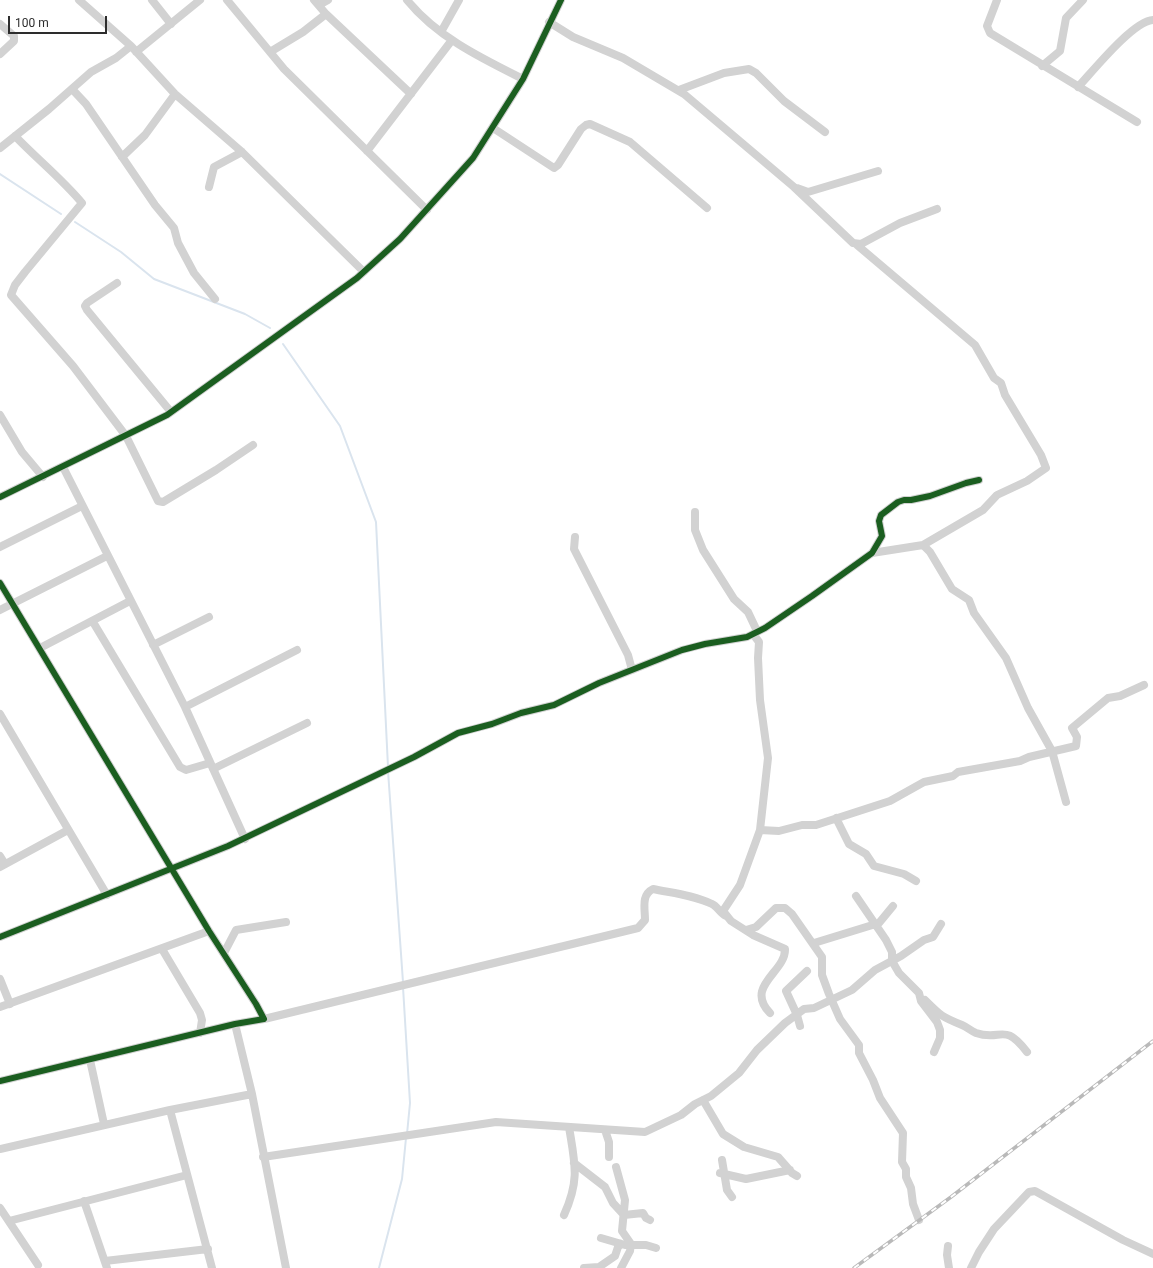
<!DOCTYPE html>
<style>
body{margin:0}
#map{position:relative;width:1153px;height:1268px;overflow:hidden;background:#fff;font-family:Roboto,sans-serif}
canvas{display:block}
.scale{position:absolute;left:8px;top:16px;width:99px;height:18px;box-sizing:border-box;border:2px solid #2d2d2d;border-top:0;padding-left:5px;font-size:12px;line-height:14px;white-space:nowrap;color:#2d2d2d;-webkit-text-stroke:3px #fff;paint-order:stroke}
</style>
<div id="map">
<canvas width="1153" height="1268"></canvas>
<div class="scale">100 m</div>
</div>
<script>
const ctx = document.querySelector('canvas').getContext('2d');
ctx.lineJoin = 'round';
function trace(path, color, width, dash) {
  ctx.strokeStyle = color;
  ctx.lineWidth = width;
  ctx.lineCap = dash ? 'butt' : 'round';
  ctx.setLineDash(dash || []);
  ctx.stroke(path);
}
trace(new Path2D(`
 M 0,174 L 61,214
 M 75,222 L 121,252 L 154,279 L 245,314 L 270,328
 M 283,344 L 340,426 L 376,522 L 388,767
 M 388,771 L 403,982
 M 403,987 L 410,1103 L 407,1134
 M 379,1268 L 402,1179 L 406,1138`), '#dae4ee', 2);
trace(new Path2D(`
 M 79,0 L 131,46 L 175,94 L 242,152 L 364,272
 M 152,0 L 171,24
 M 227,0 L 284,69 L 427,210
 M 314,0 L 326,14 L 411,94
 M 407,0 C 437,37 481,58 523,79
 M 997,0 L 987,26 L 990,33 L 1137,122
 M 319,5 L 328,0
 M 549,22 L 573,37 L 623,58 L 684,94 L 794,187 L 853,243 L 861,244 L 900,223 L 937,209
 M 0,24 L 14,36 L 14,41 L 0,54
 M 441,32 L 459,0
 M 136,52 L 200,0
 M 270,52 L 303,32 L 326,14
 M 1042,66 L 1060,51 L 1066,18 L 1083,0
 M 1078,87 C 1093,71 1133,21 1153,20
 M 72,89 L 86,104 L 155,205 L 174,228 L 178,243 L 194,273 L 215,299
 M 679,90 L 724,73 L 749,69 L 756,73 L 784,101 L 825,132
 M 493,128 L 554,168 L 558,165 L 581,129 L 586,125 L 590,124 L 630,142 L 707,208
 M 15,136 C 37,159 62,179 82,203 L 25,272 L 15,285 L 11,295 L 73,366 L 126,436 L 158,501 L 163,502 L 216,470 L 253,445
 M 0,148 L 49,109 L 91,72 L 116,58 L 131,46
 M 367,151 L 452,40
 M 122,157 L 145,135 L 175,94
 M 209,187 L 214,167 L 242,152
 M 797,188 L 808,192 L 878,171
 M 857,245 L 975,345 L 994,378 L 1001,383 L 1005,395 L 1041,455 L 1046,468 L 1027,481 L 997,495 L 983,510 L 923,545
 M 117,283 L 87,303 L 85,306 L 87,310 L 171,412
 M 0,415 L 22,452 L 43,477
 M 63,467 L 185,707 L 245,839
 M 0,497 L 167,415 L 357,278 L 400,239 L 473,158 L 523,79 L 561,0
 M 695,512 L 695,530 L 703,550 L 734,599 L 748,612 L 757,631
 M 575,537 L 574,549 L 628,655 L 632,670
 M 0,547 L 82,506
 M 872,553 L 923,545 L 930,552 L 952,589 L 969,600 L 974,613 L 1006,658 L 1028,708 L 1052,751 L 1066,802
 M 0,583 L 209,931 L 256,1004 L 264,1019 L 235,1024 L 0,1081
 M 0,610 L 107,556
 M 93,622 L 180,767 L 186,770 L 210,763
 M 753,634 L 759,642 L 758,658 L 760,700 L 768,758 L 760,830 L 740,885 L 723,911 L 731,921 L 753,935 L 785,949 C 786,972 744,986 770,1013
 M 153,645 L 209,617
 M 40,648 L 130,601
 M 185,707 L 297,650
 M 0,714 L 107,895
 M 213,769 L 307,723
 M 836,818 L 849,844 L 866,854 L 874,866 L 904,874 L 916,881
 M 760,830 L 779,831 L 802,825 L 816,825 L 890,801 L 924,782 L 953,776 L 958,772 L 1020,761 L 1029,757 L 1076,746 L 1077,737 L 1072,728 L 1108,698 L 1120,696 L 1144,685
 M 0,856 L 5,864
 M 0,867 L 68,830
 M 856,896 L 886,940 L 892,952 L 892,961 L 899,973 L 919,993 L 921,1001 L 937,1022 L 940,1030 L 940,1038 L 934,1052
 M 746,930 L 756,927 L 776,908 L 785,908 L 792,914 L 822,957 L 822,975 L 829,994 L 840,1019 L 859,1045 L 859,1053 L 873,1080 L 880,1098 L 903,1133 L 902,1162 L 906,1169 L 906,1177 L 911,1188 L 913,1204 L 919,1220
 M 0,937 L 228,846 L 414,757 L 458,733 L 492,724 L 521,713 L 554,705 L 599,683 L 682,650 L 705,644 L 747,637 L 765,628 L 812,596 L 872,553 L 882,536 L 879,521 L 881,515 L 898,502 L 904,500 L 911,500 L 930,496 L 966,483 L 979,480
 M 814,943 L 879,923 L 893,906
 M 162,949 L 200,1013 L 202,1020 L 200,1033
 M 224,953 L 236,930 L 286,922
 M 0,979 L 10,1004
 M 925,1000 C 941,1016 942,1017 962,1025 C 967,1027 971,1031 976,1033 C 1002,1042 1003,1021 1027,1052
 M 0,1007 L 209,931
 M 264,1019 L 638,928 L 645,920 C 645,908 641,895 653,889 C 672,893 694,895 712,904 C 717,906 720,913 726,916
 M 235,1024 L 252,1094
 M 800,1026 L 797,1015 L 786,991 L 807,971
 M 90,1060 L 104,1124
 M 703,1100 L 723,1134 L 744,1147 L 778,1157 L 792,1173 L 797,1176
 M 170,1110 L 212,1268
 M 605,1130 L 609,1142 L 609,1157
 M 0,1149 L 170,1110 L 252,1094 L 286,1268
 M 263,1157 L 496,1122 L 645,1132 L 681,1115 L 695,1104 L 711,1096 L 739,1073 L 757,1050 L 785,1023 L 804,1009 L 814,1008 L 852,990 L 875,970 L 901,956 L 924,940 L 933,937 L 941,924
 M 722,1160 L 727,1190 L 732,1197
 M 574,1163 L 605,1187 L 613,1203 L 624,1215 L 643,1213 L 646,1218 L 650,1220
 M 616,1167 L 625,1200 L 622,1231 L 631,1244 L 630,1251 L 621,1268
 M 720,1173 L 746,1179 L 790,1170
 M 84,1201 L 107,1268
 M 0,1208 L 38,1265
 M 564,1215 C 580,1180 575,1164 569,1127
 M 9,1221 L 187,1175
 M 601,1238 L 625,1245 L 646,1245 L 656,1248
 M 948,1246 L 947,1255 L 949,1268
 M 105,1261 L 208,1249
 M 584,1268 L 599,1267 L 615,1256 L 618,1247 L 621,1244
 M 971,1268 L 979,1252 L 994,1229 L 1029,1192 L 1035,1191 L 1123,1240 L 1153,1254`), '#d2d2d2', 8);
const rail = new Path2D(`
 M 854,1268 L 951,1197 L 1153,1041`);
trace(rail, '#b9b9b9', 3.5);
trace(rail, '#fff', 2, [6]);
trace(new Path2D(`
 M 0,497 L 167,415 L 357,278 L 400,239 L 473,158 L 523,79 L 561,0
 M 0,583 L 209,931 L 256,1004 L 264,1019 L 235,1024 L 0,1081
 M 0,937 L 228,846 L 414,757 L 458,733 L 492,724 L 521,713 L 554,705 L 599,683 L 682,650 L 705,644 L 747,637 L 765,628 L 812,596 L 872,553 L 882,536 L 879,521 L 881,515 L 898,502 L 904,500 L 911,500 L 930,496 L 966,483 L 979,480`), '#1b5e20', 6);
</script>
